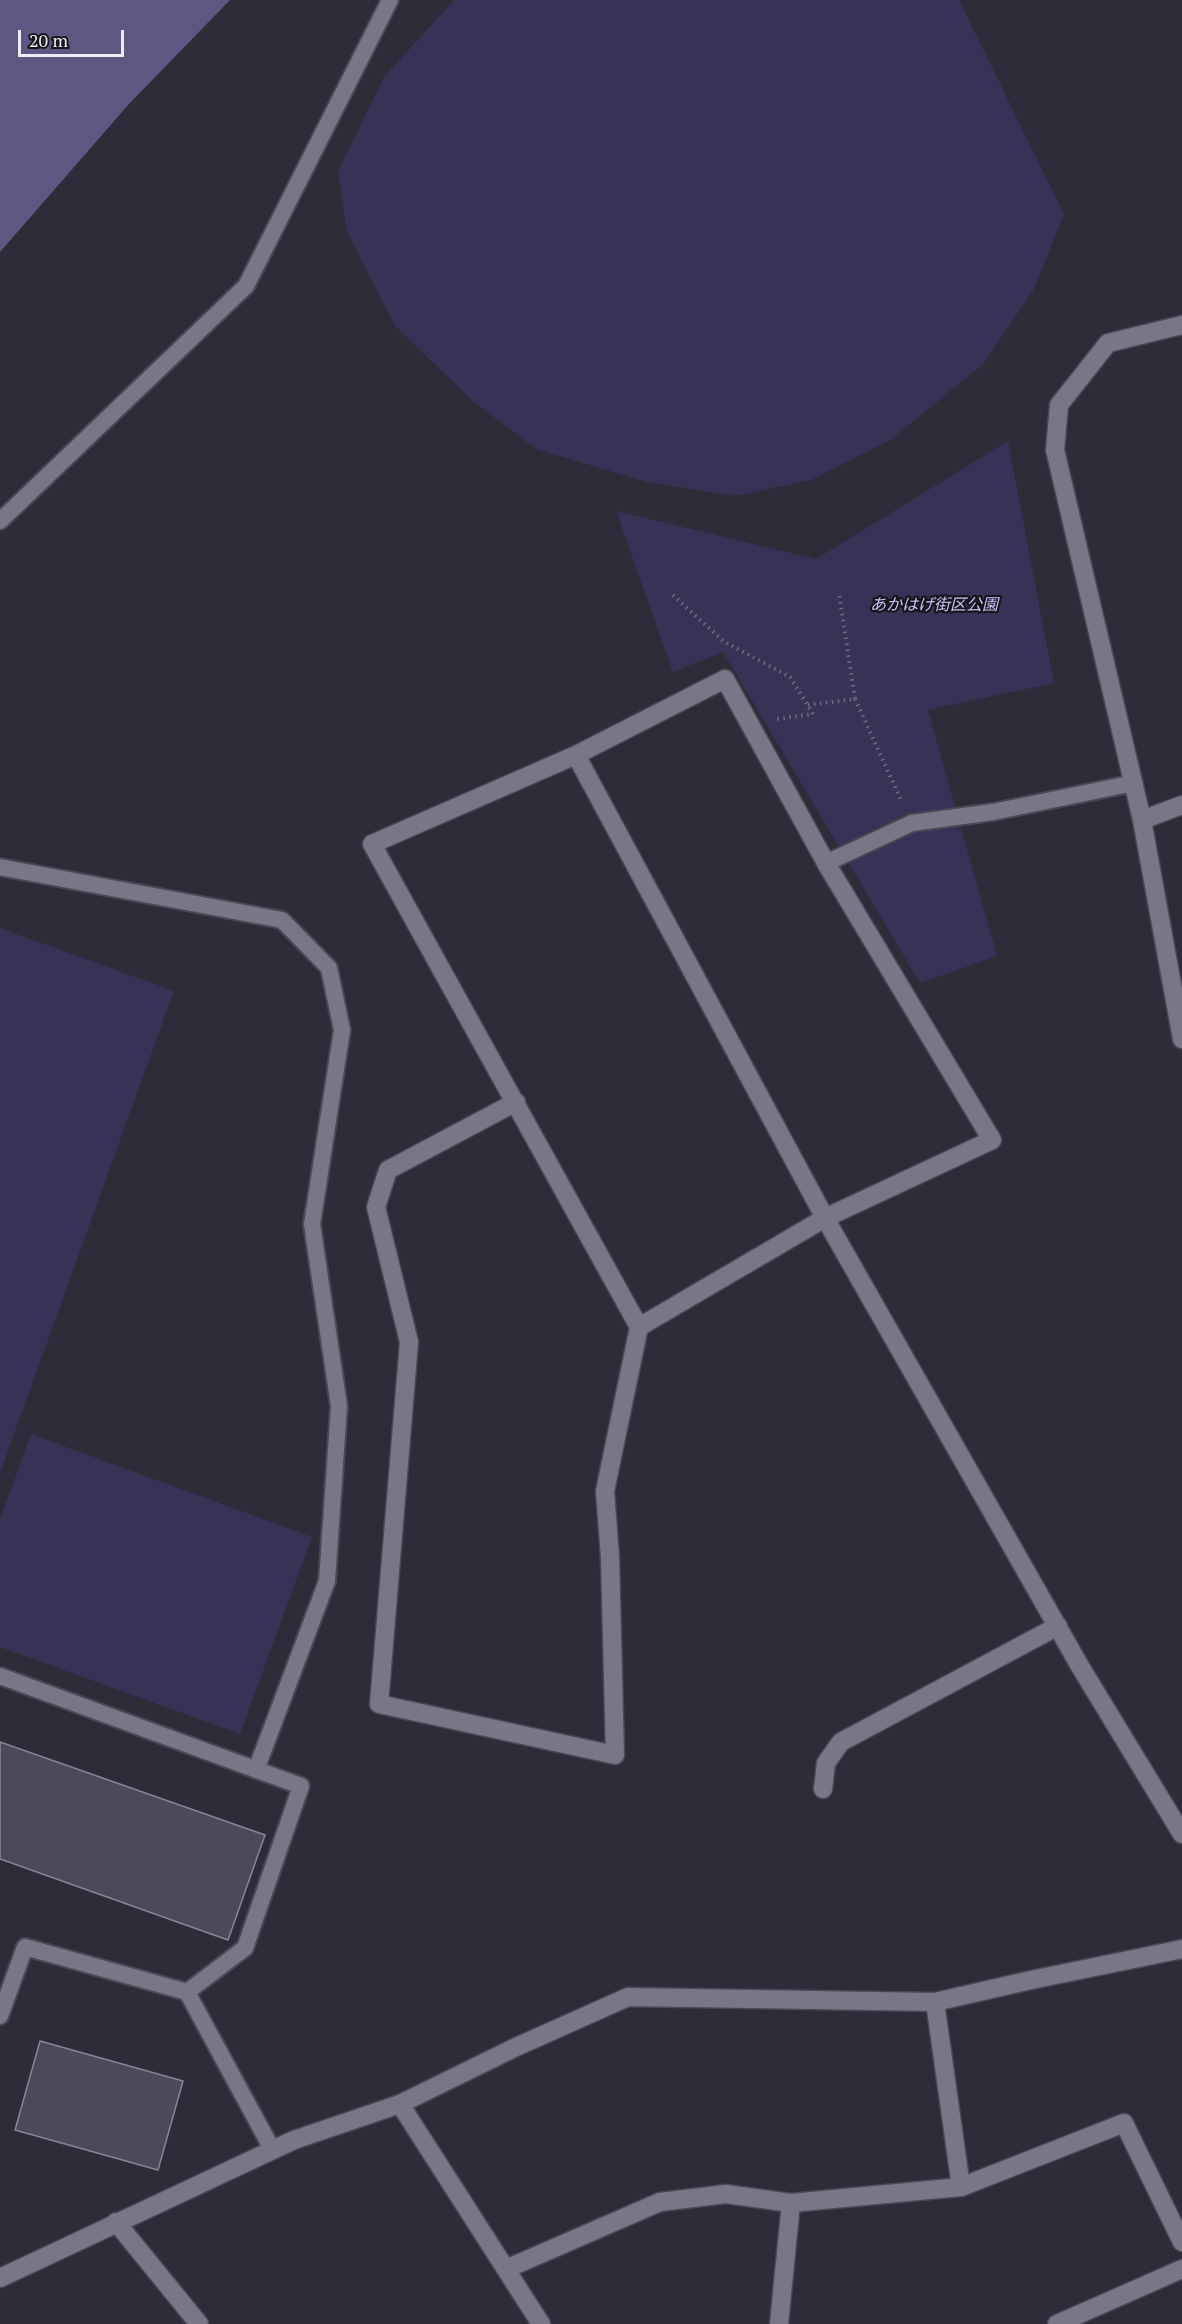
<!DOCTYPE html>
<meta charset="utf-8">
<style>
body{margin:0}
#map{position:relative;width:1182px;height:2324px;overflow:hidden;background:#2d2c39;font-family:"PT Serif",serif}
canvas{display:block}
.scale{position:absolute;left:18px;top:30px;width:106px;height:27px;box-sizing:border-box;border:3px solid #ececf5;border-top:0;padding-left:8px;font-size:18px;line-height:21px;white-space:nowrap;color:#ececf5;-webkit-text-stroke:4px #16151b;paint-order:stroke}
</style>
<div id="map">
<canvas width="1182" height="2324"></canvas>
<div class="scale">20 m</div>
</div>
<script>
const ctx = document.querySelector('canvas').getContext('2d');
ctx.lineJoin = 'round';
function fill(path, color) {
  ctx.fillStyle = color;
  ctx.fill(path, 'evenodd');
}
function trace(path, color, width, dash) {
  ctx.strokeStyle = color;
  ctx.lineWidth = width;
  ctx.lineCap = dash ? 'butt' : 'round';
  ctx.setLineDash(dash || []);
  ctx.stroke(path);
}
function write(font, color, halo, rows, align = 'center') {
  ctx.font = font + ' "PT Serif","Noto Sans JP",serif';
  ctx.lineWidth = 4.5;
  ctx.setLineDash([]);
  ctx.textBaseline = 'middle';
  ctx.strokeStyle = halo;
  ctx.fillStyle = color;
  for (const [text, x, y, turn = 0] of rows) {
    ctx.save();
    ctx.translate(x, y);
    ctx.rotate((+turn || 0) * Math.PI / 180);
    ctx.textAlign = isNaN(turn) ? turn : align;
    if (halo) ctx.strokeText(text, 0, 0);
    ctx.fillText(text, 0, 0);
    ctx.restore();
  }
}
fill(new Path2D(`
 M 454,0 L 959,0 L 1064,214 L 1034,289 L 983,364 L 892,439 L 811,480 L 735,496 L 647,482 L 536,449 L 474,402 L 395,326 L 347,232 L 338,171 L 384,77 Z
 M 1008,441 L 1054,683 L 928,710 L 997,956 L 920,983 L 723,652 L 673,672 L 616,511 L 816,559 Z
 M 0,928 L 174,991 L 0,1473 Z
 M 31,1434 L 312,1537 L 240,1734 L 0,1647 L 0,1519 Z`), '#373256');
fill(new Path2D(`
 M 0,0 L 230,0 L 129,104 L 0,252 Z`), '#5d5882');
const building = new Path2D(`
 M 0,1742 L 265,1835 L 228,1940 L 0,1859 Z
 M 40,2041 L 183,2081 L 158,2170 L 15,2130 Z`);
fill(building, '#4b4a58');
trace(building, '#888797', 1.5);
const service = new Path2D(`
 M 0,521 L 246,286 L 390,0
 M 826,863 L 912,823 L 993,812 L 1134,783
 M 0,867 L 282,920 L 329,968 L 342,1030 L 312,1224 L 339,1406 L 327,1581 L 256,1770
 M 0,1676 L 301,1786 L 245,1948 L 187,1992
 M 0,2016 L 25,1947 L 187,1992 L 272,2149`);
const minor = new Path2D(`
 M 1182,325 L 1108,343 L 1059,405 L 1055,450 L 1142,820 L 1182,1039
 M 576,755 L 825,1218 L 1081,1668 L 1182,1834
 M 1142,820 L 1182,805
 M 516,1102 L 388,1170 L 376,1207 L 409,1342 L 379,1704 L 615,1755 L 610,1557 L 605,1491 L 639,1327 L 372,844 L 576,755 L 725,679 L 826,863 L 992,1140 L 825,1218 L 639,1327
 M 823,1789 L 826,1763 L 841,1742 L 1058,1626
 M 935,2002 L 961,2187
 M 400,2104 L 541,2324
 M 791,2203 L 961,2187 L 1124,2123 L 1182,2242
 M 116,2222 L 199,2324
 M 506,2269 L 660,2202 L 726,2194 L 791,2203 L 779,2324
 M 1057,2324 L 1182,2269`);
const tertiary = new Path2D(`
 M 0,2278 L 294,2140 L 400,2104 L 516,2047 L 628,1997 L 935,2002 L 1031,1980 L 1182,1949`);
trace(service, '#494853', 20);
trace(minor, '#494853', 21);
trace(tertiary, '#494853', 21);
trace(new Path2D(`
 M 673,595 L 723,641 L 790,677 L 813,714 L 777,719
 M 855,699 L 901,800
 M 808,705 L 855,699 L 839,593`), '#6e6d79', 4, [1.5, 4.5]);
trace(service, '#797787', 16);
trace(minor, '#797787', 18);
trace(tertiary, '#797787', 18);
write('italic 16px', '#cac5fc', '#16151b', [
 ["あかはげ街区公園",934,605]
]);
</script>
